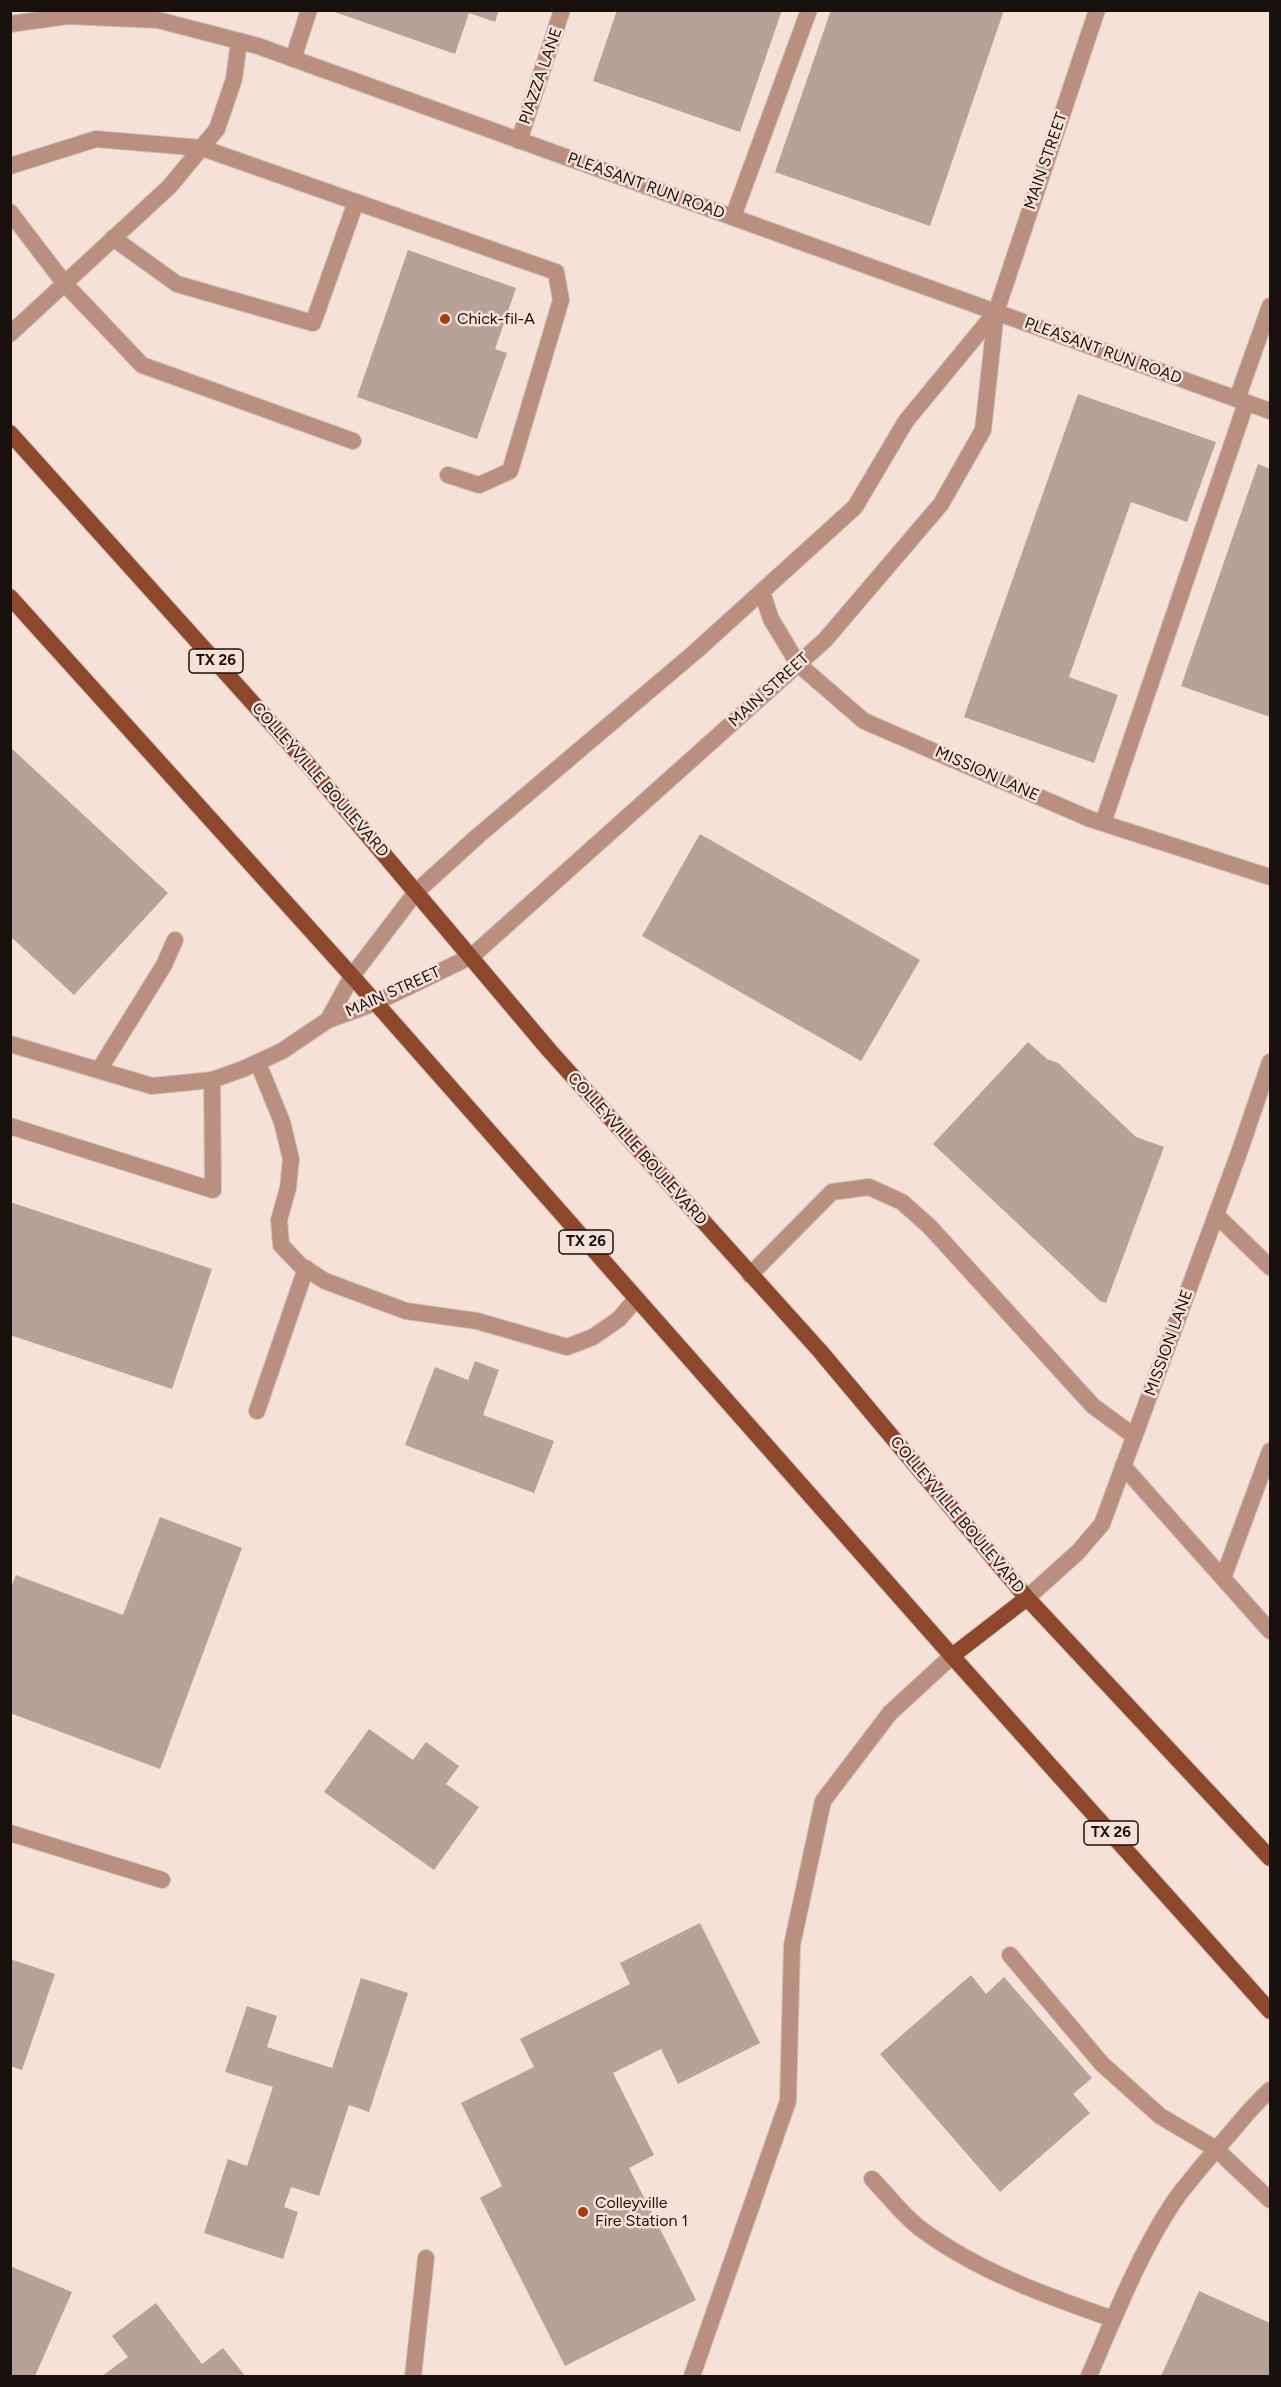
<!DOCTYPE html>
<style>
body{margin:0}
#map{position:relative;width:1281px;height:2387px;overflow:hidden;background:#f6e1d9;font-family:Figtree,sans-serif}
canvas{display:block}
.frame{position:absolute;inset:0;border:12px solid #18110e;pointer-events:none}
</style>
<div id="map">
<canvas width="1281" height="2387"></canvas>
<div class="frame"></div>
</div>
<script>
const ctx = document.querySelector('canvas').getContext('2d');
ctx.lineJoin = 'round';
function fill(path, color) {
  ctx.fillStyle = color;
  ctx.fill(path, 'evenodd');
}
function trace(path, color, width, dash) {
  ctx.strokeStyle = color;
  ctx.lineWidth = width;
  ctx.lineCap = dash ? 'butt' : 'round';
  ctx.setLineDash(dash || []);
  ctx.stroke(path);
}
function write(font, color, halo, rows, align = 'center') {
  ctx.font = font + ' Figtree,sans-serif';
  ctx.lineWidth = 5;
  ctx.setLineDash([]);
  ctx.textBaseline = 'middle';
  ctx.strokeStyle = halo;
  ctx.fillStyle = color;
  for (const [text, x, y, turn = 0] of rows) {
    ctx.save();
    ctx.translate(x, y);
    ctx.rotate((+turn || 0) * Math.PI / 180);
    ctx.textAlign = isNaN(turn) ? turn : align;
    if (halo) ctx.strokeText(text, 0, 0);
    ctx.fillText(text, 0, 0);
    ctx.restore();
  }
}
fill(new Path2D(`
 M 329,10 L 499,10 L 495,22 L 469,13 L 455,54 Z
 M 617,10 L 782,10 L 740,132 L 593,81 Z
 M 831,10 L 1004,10 L 930,226 L 775,172 Z
 M 408,250 L 516,288 L 495,349 L 507,353 L 477,439 L 357,397 Z
 M 1078,394 L 1216,442 L 1187,522 L 1131,502 L 1069,677 L 1118,695 L 1094,763 L 964,717 Z
 M 1258,464 L 1270,469 L 1270,717 L 1181,686 Z
 M 10,747 L 168,893 L 74,995 L 10,936 Z
 M 700,834 L 920,960 L 861,1061 L 642,936 Z
 M 1028,1042 L 1047,1059 L 1058,1063 L 1136,1137 L 1164,1147 L 1106,1303 L 1100,1301 L 933,1144 Z
 M 10,1202 L 212,1269 L 172,1389 L 10,1335 Z
 M 475,1361 L 499,1370 L 483,1415 L 554,1441 L 534,1493 L 405,1445 L 435,1367 L 468,1380 Z
 M 160,1517 L 242,1548 L 160,1769 L 10,1713 L 10,1589 L 16,1575 L 123,1615 Z
 M 369,1729 L 413,1760 L 426,1742 L 459,1766 L 446,1784 L 479,1807 L 434,1870 L 324,1792 Z
 M 700,1923 L 760,2043 L 678,2084 L 661,2049 L 613,2073 L 654,2155 L 629,2168 L 696,2300 L 565,2366 L 480,2198 L 502,2186 L 461,2103 L 534,2067 L 520,2039 L 630,1984 L 620,1963 Z
 M 10,1959 L 55,1974 L 22,2070 L 10,2066 Z
 M 971,1975 L 986,1994 L 1004,1977 L 1092,2078 L 1073,2094 L 1090,2113 L 1000,2192 L 880,2054 Z
 M 361,1978 L 408,1993 L 369,2112 L 349,2105 L 319,2196 L 291,2187 L 284,2207 L 298,2212 L 283,2259 L 204,2233 L 228,2159 L 247,2166 L 273,2087 L 225,2072 L 247,2006 L 277,2016 L 267,2047 L 332,2068 Z
 M 10,2266 L 72,2292 L 35,2376 L 10,2376 Z
 M 1199,2291 L 1270,2323 L 1270,2376 L 1161,2376 Z
 M 156,2303 L 202,2364 L 223,2348 L 245,2376 L 102,2376 L 128,2357 L 112,2336 Z`), '#b6a29b');
const service = new Path2D(`
 M 293,59 L 309,10
 M 10,166 L 96,139 L 202,148 L 556,272 L 561,300 L 510,471 L 479,485 L 448,475
 M 10,212 L 65,284 L 142,365 L 353,441
 M 733,217 L 809,10
 M 113,238 L 177,284 L 313,323 L 356,202
 M 10,334 L 170,186 L 217,129 L 234,79 L 239,41
 M 1237,399 L 1270,306
 M 762,592 L 771,619 L 798,664 L 864,721 L 1090,819 L 1270,877
 M 1103,823 L 1246,403
 M 258,1063 L 282,1122 L 291,1159 L 288,1188 L 279,1220 L 281,1245 L 300,1265 L 325,1281 L 406,1311 L 477,1321 L 567,1347 L 593,1337 L 619,1319 L 636,1299
 M 99,1070 L 164,965 L 175,940
 M 10,1126 L 213,1190 L 212,1080
 M 1216,1215 L 1270,1267
 M 750,1275 L 832,1192 L 869,1187 L 902,1202 L 930,1227 L 1093,1406 L 1134,1436
 M 257,1411 L 306,1268
 M 1123,1466 L 1270,1631
 M 1223,1578 L 1270,1451
 M 1010,1955 L 1102,2064 L 1160,2116 L 1216,2149 L 1270,2200
 M 872,2179 C 888,2195 903,2216 921,2229 C 977,2271 1047,2296 1113,2319
 M 413,2376 L 426,2258
 M 692,2376 L 788,2101 L 792,1945 L 823,1801 L 890,1713 L 952,1656`);
const minor = new Path2D(`
 M 519,141 L 562,10
 M 996,312 L 1097,10
 M 10,1044 L 152,1086 L 212,1080 L 243,1069 L 282,1051 L 328,1020
 M 1027,1598 L 1078,1552 L 1102,1524 L 1240,1150 L 1270,1062
 M 10,1833 L 162,1880
 M 1089,2376 C 1114,2318 1143,2244 1180,2193 C 1195,2174 1211,2155 1227,2137 C 1241,2121 1254,2104 1270,2090`);
const tertiary = new Path2D(`
 M 10,24 L 68,16 L 158,20 L 258,46 L 1270,411
 M 328,1020 L 375,1003 L 472,956 L 825,640 L 941,504 L 983,430 L 996,312
 M 328,1020 L 352,976 L 416,892 L 479,835 L 695,652 L 855,507 L 906,421 L 995,313`);
const primary = new Path2D(`
 M 10,433 L 305,761 L 549,1050 L 820,1351 L 1027,1598 L 1270,1858
 M 10,597 L 352,976 L 952,1656 L 1270,2011
 M 952,1656 L 1027,1598`);
trace(service, '#d2c0b9', 18);
trace(minor, '#d2c0b9', 18);
trace(tertiary, '#d2c0b9', 18);
trace(primary, '#d2c0b9', 18);
trace(service, '#b99080', 16);
trace(minor, '#b99080', 16);
trace(tertiary, '#b99080', 16);
trace(primary, '#8d472a', 16);
for (const [x, y, r, color] of [
 [445,319,6,"#a33f09"],
 [583,2212,6,"#a33f09"]
]) {
  const dot = new Path2D();
  dot.arc(x, y, r, 0, 2 * Math.PI);
  ctx.fillStyle = color;
  ctx.fill(dot);
  trace(dot, '#f6e1d9', 2);
}
for (const [x, y, w] of [
 [216,661,54],
 [586,1242,54],
 [1111,1833,54]
]) {
  const box = new Path2D();
  box.roundRect(x - w / 2, y - 12, w, 24, 4.5);
  ctx.fillStyle = '#f6e1d9';
  ctx.fill(box);
  trace(box, '#18110e', 1.5);
}
write('bold 15px', '#18110e', null, [
 ["TX 26",216,661],
 ["TX 26",586,1242],
 ["TX 26",1111,1833]
]);
write('16px', '#18110e', '#f6e1d9', [
 ["PIAZZA LANE",541,76,-71],
 ["MAIN STREET",1046,161,-71],
 ["PLEASANT RUN ROAD",646,186,20],
 ["PLEASANT RUN ROAD",1103,351,20],
 ["MAIN STREET",769,690,-42],
 ["MISSION LANE",987,774,24],
 ["COLLEYVILLE BOULEVARD",320,780,49],
 ["MAIN STREET",393,992,-24],
 ["COLLEYVILLE BOULEVARD",637,1149,48],
 ["MISSION LANE",1169,1343,-70],
 ["COLLEYVILLE BOULEVARD",957,1515,50]
]);
write('16px', '#18110e', '#f6e1d9', [
 ["Chick-fil-A",457,319],
 ["Colleyville",595,2203],
 ["Fire Station 1",595,2221]
], 'left');
</script>
